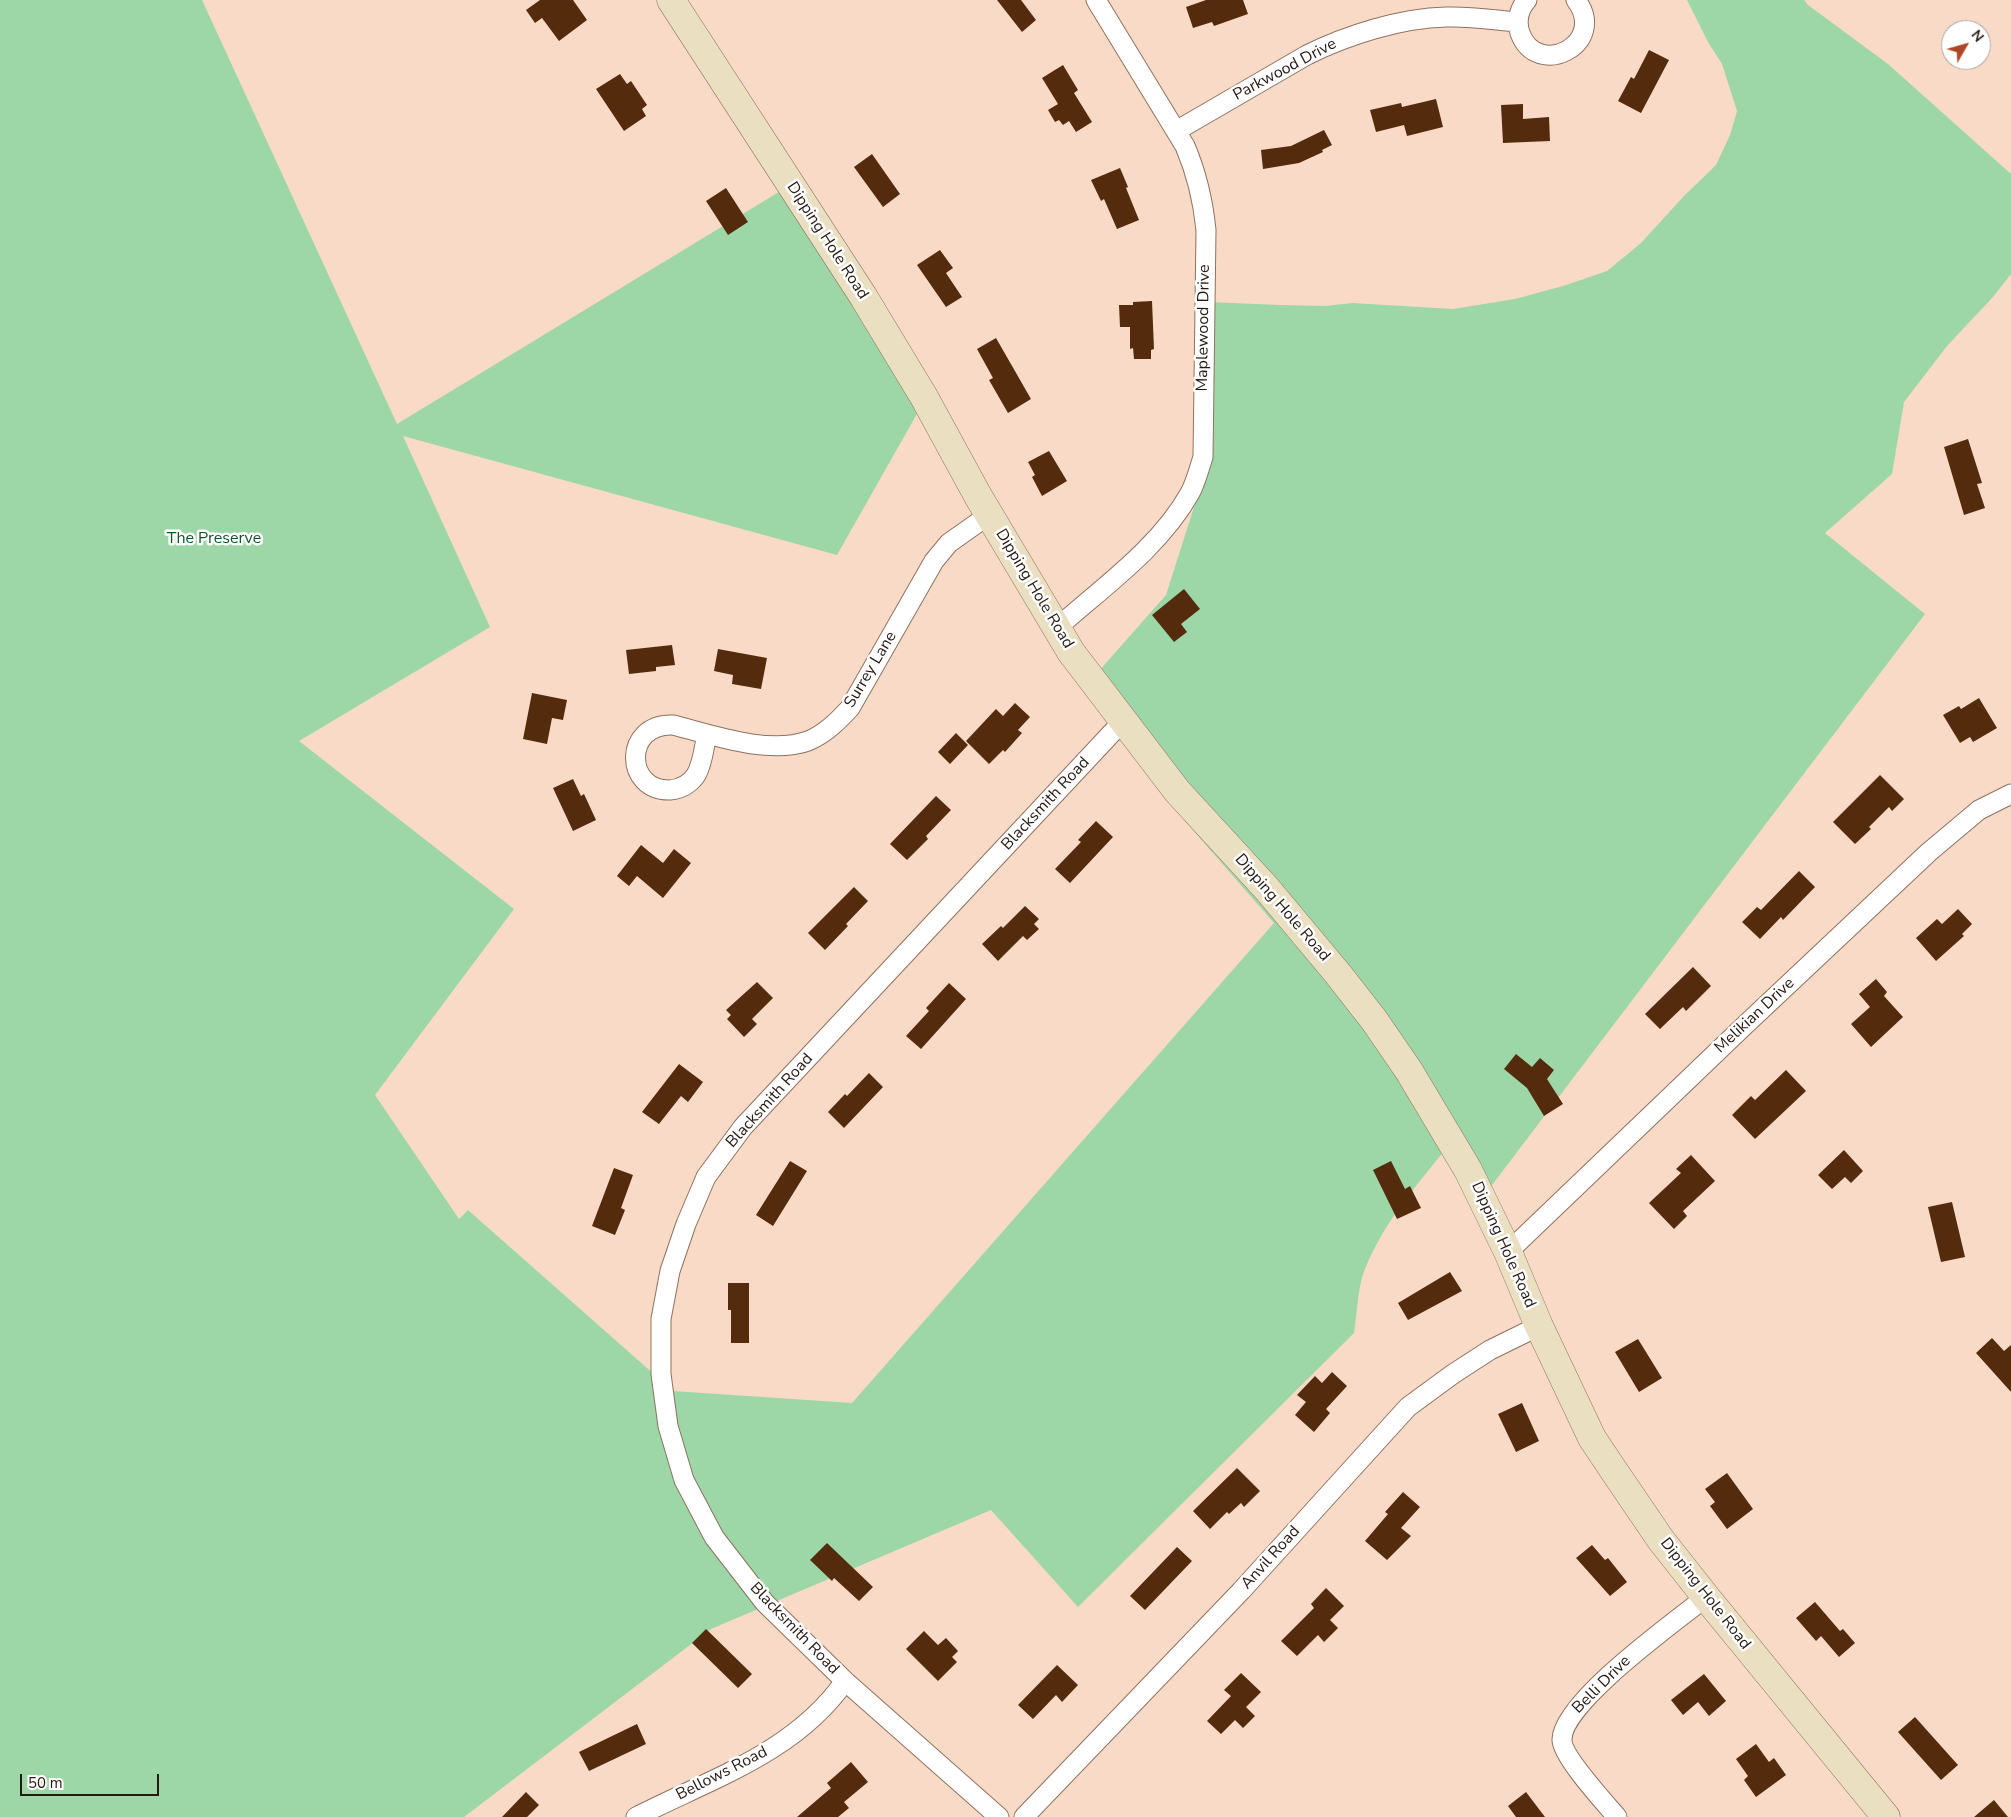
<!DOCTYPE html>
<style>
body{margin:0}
#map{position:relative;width:2011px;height:1817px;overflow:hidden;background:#f9dac6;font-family:"Nunito Sans",sans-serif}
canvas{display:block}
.north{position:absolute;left:1941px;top:20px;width:50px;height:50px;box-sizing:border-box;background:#fff;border:1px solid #a8a3a1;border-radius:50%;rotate:52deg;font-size:14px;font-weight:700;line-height:20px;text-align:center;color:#251a13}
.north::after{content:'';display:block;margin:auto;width:18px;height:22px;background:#ae4623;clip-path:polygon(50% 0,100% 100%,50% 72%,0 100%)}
.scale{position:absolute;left:20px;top:1774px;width:139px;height:22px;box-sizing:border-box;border:2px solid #251a13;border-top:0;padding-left:6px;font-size:15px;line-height:18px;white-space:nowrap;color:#251a13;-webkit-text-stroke:4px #fff;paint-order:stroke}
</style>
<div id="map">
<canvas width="2011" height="1817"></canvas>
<div class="north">N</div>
<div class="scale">50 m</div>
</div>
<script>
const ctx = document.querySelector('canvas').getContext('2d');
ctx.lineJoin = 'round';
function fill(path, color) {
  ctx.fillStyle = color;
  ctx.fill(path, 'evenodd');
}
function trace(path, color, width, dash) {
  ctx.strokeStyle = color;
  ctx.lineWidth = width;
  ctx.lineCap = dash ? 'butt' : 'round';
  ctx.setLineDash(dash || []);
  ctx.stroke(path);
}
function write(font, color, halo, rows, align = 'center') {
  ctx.font = font + ' "Nunito Sans",sans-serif';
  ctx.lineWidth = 5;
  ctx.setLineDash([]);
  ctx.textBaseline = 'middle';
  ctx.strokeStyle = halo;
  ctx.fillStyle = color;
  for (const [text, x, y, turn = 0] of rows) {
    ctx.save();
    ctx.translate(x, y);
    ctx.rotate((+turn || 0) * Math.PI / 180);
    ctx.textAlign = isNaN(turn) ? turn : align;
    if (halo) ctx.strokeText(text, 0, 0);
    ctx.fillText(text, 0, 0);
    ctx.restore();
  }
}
fill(new Path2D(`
 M 0,0 L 202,0 L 397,424 L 797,181 L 922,405 L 837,555 L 403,436 L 490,627 L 299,741 L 514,909 L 375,1095 L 459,1219 L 468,1210 L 673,1391 L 852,1403 L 1274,923 L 1185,821 L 1091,680 L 1166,595 L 1200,488 L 1207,302 L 1281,305 L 1325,306 L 1352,303 L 1453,309 L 1515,299 L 1563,286 L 1607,271 L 1641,243 L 1683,197 L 1716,165 L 1730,135 L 1737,111 L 1722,64 L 1708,42 L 1687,0 L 1804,0 L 1808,5 L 1888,64 L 2011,174 L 2011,274 L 1993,297 L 1947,346 L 1904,402 L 1892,474 L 1825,533 L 1925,614 L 1489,1189 L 1451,1142 C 1420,1182 1384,1221 1365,1269 C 1358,1285 1357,1315 1354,1333 L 1078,1607 L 991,1510 L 711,1629 L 464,1817 L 0,1817 Z`), '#9dd7a7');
fill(new Path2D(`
 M 540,0 L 573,0 L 587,20 L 559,41 L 542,18 L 535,23 L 526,10 Z
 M 997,0 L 1021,0 L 1036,20 L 1022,32 Z
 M 1206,0 L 1243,0 L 1248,14 L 1214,26 L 1212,22 L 1193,28 L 1186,7 Z
 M 1649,50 L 1669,60 L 1641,113 L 1618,101 L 1631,77 L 1634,79 Z
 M 1063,65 L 1078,90 L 1074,93 L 1092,122 L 1076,132 L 1069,121 L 1063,125 L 1059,120 L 1055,122 L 1048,110 L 1058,104 L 1042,78 Z
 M 620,74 L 627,84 L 631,81 L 647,105 L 642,109 L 646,116 L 624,131 L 596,89 Z
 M 1436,99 L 1443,127 L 1407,136 L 1404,125 L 1376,132 L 1370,110 L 1401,103 L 1402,107 Z
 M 1523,104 L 1523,119 L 1549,117 L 1550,141 L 1503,143 L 1501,105 Z
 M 1324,130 L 1332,145 L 1322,150 L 1323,152 L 1299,163 L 1263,169 L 1261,150 L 1291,146 Z
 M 872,154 L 900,194 L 883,207 L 854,167 Z
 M 1120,168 L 1128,187 L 1126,188 L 1139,220 L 1117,229 L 1104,199 L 1101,201 L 1091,180 Z
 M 726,188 L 748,222 L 728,235 L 706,201 Z
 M 940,250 L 953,268 L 946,273 L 962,297 L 946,307 L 917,265 Z
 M 1152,301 L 1154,349 L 1151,350 L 1151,359 L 1134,359 L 1133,348 L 1130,349 L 1130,327 L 1120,327 L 1119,305 L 1133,305 L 1133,302 Z
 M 996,338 L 1031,399 L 1008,413 L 989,380 L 993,378 L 977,349 Z
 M 1968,439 L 1982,483 L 1977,484 L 1985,508 L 1964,515 L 1944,447 Z
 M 1049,451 L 1067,481 L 1042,496 L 1032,477 L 1035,475 L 1028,462 Z
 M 1184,589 L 1200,609 L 1181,624 L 1187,632 L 1174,642 L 1152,615 Z
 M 672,645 L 675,665 L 656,667 L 656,671 L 629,674 L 626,650 Z
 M 718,649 L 767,658 L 761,689 L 732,684 L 733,675 L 714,671 Z
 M 532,693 L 567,700 L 563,720 L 552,718 L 547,744 L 523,739 Z
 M 1979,698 L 1997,728 L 1973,742 L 1970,737 L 1960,743 L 1943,715 L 1959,706 L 1961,709 Z
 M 1015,703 L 1030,717 L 1018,730 L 1022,733 L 1005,752 L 1003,750 L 989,764 L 966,741 L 996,709 L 1003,716 Z
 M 956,733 L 968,745 L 950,764 L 938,752 Z
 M 1880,775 L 1904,799 L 1892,811 L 1889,807 L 1869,827 L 1871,829 L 1855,844 L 1833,822 Z
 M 573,779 L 581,796 L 584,794 L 596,820 L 573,831 L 553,788 Z
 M 936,796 L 951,810 L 926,836 L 928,839 L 907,860 L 890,844 Z
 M 1096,821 L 1113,837 L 1070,883 L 1055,869 L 1081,842 L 1078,840 Z
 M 641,845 L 663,863 L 674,849 L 691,863 L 663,898 L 637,876 L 629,886 L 617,876 Z
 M 1799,871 L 1815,887 L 1783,920 L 1781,917 L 1760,939 L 1742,922 L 1757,907 L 1761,910 Z
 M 854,887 L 868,901 L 846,924 L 848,926 L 825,950 L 808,933 Z
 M 1025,906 L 1039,919 L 1034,924 L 1039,929 L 1027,940 L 1023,936 L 998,961 L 982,944 L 1001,926 L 1003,928 Z
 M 1958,909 L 1972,924 L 1962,934 L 1964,936 L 1936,961 L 1916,938 L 1937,919 L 1942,924 Z
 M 1693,967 L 1711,986 L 1686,1011 L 1683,1007 L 1660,1029 L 1645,1014 Z
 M 1876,979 L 1887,992 L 1884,996 L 1903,1017 L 1871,1047 L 1851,1024 L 1870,1007 L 1859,994 Z
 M 757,982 L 773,998 L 752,1019 L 757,1024 L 744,1037 L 727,1019 L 731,1015 L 726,1010 Z
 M 949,983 L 966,999 L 921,1049 L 906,1036 L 929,1011 L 926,1008 Z
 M 1516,1054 L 1532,1067 L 1540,1058 L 1554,1070 L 1547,1079 L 1563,1104 L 1544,1116 L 1527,1088 L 1504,1069 Z
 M 679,1064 L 703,1082 L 688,1102 L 681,1096 L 659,1124 L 642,1112 Z
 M 1786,1070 L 1806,1091 L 1755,1139 L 1732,1115 L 1751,1096 L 1755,1100 Z
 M 869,1073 L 883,1087 L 844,1128 L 828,1112 L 845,1094 L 847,1096 Z
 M 1844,1150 L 1863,1171 L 1851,1183 L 1845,1177 L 1832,1189 L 1818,1175 Z
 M 1691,1155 L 1715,1181 L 1683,1211 L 1687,1216 L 1674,1229 L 1649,1203 L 1681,1173 L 1676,1169 Z
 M 790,1161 L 807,1171 L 773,1226 L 756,1215 Z
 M 1391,1161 L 1405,1189 L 1410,1186 L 1421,1208 L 1397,1219 L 1373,1170 Z
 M 614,1168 L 633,1175 L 621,1208 L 625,1210 L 615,1235 L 592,1226 Z
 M 1952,1202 L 1965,1257 L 1941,1262 L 1928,1207 Z
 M 1450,1272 L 1462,1291 L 1408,1320 L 1398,1303 Z
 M 728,1283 L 749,1283 L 749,1343 L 731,1343 L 731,1310 L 728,1310 Z
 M 1992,1338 L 2004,1351 L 2011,1345 L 2011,1392 L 1976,1353 Z
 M 1638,1339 L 1662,1378 L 1639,1392 L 1615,1352 Z
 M 1332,1372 L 1347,1386 L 1326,1409 L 1330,1413 L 1314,1432 L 1295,1415 L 1306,1402 L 1297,1395 L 1315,1376 L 1322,1383 Z
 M 1522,1403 L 1539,1441 L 1516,1452 L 1498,1414 Z
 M 1237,1468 L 1260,1491 L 1244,1507 L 1241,1503 L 1229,1514 L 1227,1512 L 1210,1529 L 1193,1511 Z
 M 1727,1473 L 1753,1509 L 1727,1529 L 1710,1506 L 1715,1502 L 1705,1489 Z
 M 1403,1492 L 1420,1507 L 1401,1528 L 1411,1536 L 1387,1560 L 1365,1541 L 1388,1514 L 1385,1512 Z
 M 827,1543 L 873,1587 L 859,1601 L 834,1578 L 832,1581 L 810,1560 Z
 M 1592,1545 L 1605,1560 L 1608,1558 L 1627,1582 L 1610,1596 L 1576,1558 Z
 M 1177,1547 L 1192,1561 L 1145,1610 L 1130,1596 Z
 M 1326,1588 L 1344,1606 L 1330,1620 L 1338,1628 L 1324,1642 L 1318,1635 L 1297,1656 L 1281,1641 L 1314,1608 L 1311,1604 Z
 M 1815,1602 L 1840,1631 L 1843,1629 L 1855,1643 L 1839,1657 L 1821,1636 L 1816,1641 L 1796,1618 Z
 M 706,1629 L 752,1674 L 738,1688 L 692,1643 Z
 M 924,1631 L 938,1645 L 946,1638 L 958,1651 L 952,1657 L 957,1662 L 938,1681 L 906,1649 Z
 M 1057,1665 L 1078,1685 L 1062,1702 L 1056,1695 L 1033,1719 L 1018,1705 Z
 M 1241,1673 L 1261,1692 L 1246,1707 L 1255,1716 L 1243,1728 L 1235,1720 L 1221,1734 L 1207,1721 L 1231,1696 L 1224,1690 Z
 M 1704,1674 L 1726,1701 L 1709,1716 L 1698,1702 L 1683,1715 L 1671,1700 Z
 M 1915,1717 L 1958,1765 L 1941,1780 L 1898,1732 Z
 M 637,1724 L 646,1744 L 589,1771 L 579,1752 Z
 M 1756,1744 L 1769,1762 L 1774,1758 L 1786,1775 L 1756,1797 L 1744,1780 L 1748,1776 L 1736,1759 Z
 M 851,1762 L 868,1782 L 844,1802 L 849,1808 L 838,1817 L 797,1817 L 831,1788 L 827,1783 Z
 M 526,1792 L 539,1805 L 527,1817 L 502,1817 Z
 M 1526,1792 L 1545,1817 L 1516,1817 L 1508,1806 Z
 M 1994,1800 L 2008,1817 L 1974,1817 Z`), '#542b0c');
const street = new Path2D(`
 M 1527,0 C 1519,9 1516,21 1520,33 C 1537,80 1609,44 1576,0
 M 1176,131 L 1307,55 C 1347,35 1401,18 1446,17 C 1470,16 1494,20 1518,22
 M 1058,627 C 1103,587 1160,547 1190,493 C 1196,482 1199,469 1203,457 L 1206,230 C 1203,200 1197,174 1185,146 L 1096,0
 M 707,734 C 704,747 703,763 696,775 C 690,784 680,789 670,790 C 624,791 623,723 673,725 C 712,735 769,755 808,741 C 825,734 838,721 850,708 L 934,561 L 949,543 L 990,514
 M 1508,1252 L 1743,1027 L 1929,852 L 1979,810 L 2011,794
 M 636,1817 C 710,1779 795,1753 845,1681
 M 999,1817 L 845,1681 L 765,1603 L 714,1537 L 684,1480 L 668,1426 L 661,1374 L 661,1319 L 670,1271 L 686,1224 L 706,1177 L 743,1127 L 1123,721
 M 1024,1817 L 1241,1591 L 1408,1407 L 1453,1374 L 1490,1350 L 1539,1326
 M 1617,1817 C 1605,1803 1562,1756 1562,1740 C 1561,1703 1676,1621 1706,1597`);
const secondary = new Path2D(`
 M 671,0 L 863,296 L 924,397 L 978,496 L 1071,652 L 1177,791 L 1267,889 L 1338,974 L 1374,1020 L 1409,1071 L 1468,1170 L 1508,1252 L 1539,1326 L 1592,1438 L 1614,1471 L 1661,1540 L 1706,1597 L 1886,1817`);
trace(street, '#8e7261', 21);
trace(secondary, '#8e7261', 29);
trace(street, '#fff', 19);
trace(secondary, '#ebdfc2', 28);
write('16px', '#251a13', '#fff', [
 ["Parkwood Drive",1285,70,-28],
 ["Dipping Hole Road",827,241,57],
 ["Maplewood Drive",1204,328,-89],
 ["Dipping Hole Road",1034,589,59],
 ["Surrey Lane",871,670,-59],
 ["Blacksmith Road",1046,804,-47],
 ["Dipping Hole Road",1282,908,49],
 ["Melikian Drive",1755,1016,-43],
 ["Blacksmith Road",770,1101,-48],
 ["Dipping Hole Road",1503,1245,66],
 ["Anvil Road",1271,1558,-48],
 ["Dipping Hole Road",1705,1594,52],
 ["Blacksmith Road",794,1629,46],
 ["Belli Drive",1602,1685,-45],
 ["Bellows Road",722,1774,-27]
]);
write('16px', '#125326', '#fff', [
 ["The Preserve",214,539]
]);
</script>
